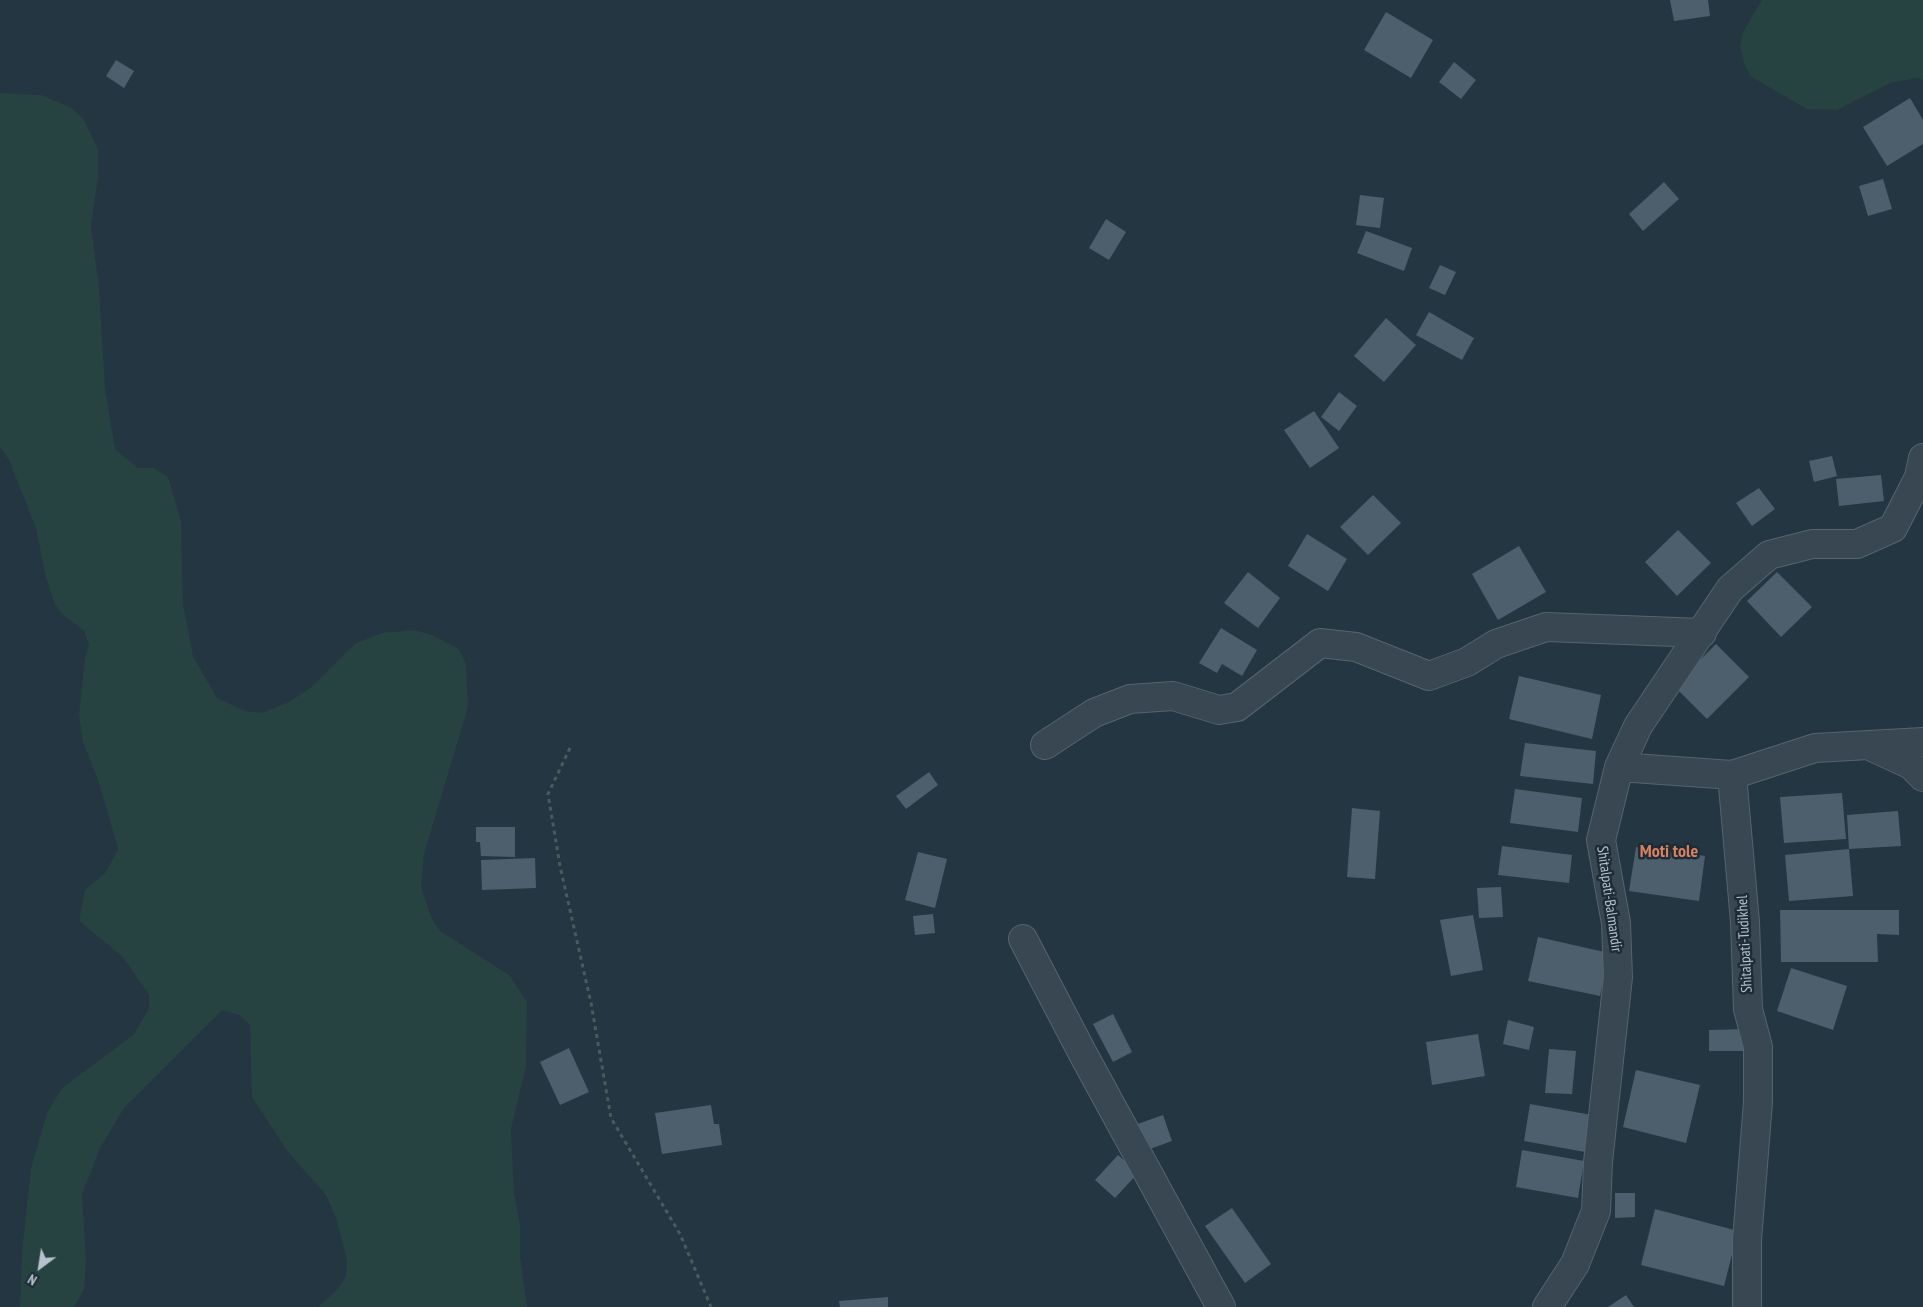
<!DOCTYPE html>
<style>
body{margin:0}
#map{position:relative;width:1923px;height:1307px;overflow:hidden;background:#243641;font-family:"PT Sans Narrow",sans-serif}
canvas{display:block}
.north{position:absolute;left:15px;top:1242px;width:50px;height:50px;-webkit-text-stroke:4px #1d2c36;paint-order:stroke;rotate:211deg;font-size:14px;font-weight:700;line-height:20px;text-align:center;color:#b5c1cb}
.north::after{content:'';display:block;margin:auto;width:18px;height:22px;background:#b5c1cb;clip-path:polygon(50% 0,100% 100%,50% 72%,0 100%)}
</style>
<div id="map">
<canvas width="1923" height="1307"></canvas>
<div class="north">N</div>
</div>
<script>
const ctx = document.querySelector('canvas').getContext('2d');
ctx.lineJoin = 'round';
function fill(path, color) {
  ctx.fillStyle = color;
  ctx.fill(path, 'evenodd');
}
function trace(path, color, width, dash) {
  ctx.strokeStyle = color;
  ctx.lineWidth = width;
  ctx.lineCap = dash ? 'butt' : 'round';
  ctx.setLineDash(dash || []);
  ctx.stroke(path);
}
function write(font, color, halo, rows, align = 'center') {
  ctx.font = font + ' "PT Sans Narrow",sans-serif';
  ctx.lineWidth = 5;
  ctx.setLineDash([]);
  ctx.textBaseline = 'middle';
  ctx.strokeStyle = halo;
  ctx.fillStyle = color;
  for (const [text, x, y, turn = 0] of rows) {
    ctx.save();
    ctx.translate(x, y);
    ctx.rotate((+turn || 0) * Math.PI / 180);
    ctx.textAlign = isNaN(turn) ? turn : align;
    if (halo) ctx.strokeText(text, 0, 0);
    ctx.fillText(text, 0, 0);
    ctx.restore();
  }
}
fill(new Path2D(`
 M 1762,0 L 1923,0 L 1923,80 L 1918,78 L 1890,83 L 1837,110 L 1807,109 L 1750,76 L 1744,63 L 1740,46 L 1743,32 Z
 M 0,93 L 41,95 L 72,108 L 83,118 L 98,149 L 98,177 L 91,226 L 99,287 L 105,388 L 115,449 L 138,468 L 153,468 L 168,477 L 181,521 L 183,604 L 193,656 L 217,698 L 245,711 L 262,713 L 289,702 L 313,686 L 356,643 L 382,633 L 414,630 L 429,634 L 459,649 L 466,664 L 468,707 L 424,854 L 421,887 L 431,917 L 440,931 L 509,975 L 527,1002 L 526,1067 L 511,1129 L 514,1193 L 520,1225 L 520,1257 L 527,1307 L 318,1307 L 337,1290 L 346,1276 L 347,1261 L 337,1221 L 326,1195 L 288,1152 L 252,1097 L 250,1025 L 239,1015 L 222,1010 L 124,1108 L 100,1148 L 82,1195 L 86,1259 L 84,1289 L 74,1307 L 20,1307 L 22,1251 L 31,1168 L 47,1113 L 62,1088 L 133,1035 L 149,1009 L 149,995 L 123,957 L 79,921 L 85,890 L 106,872 L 118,849 L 99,783 L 83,742 L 79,714 L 85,658 L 89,645 L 84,631 L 61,613 L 54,602 L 45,574 L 36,528 L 9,460 L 0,447 Z`), '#264241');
fill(new Path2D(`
 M 1670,0 L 1708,0 L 1710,16 L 1674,21 Z
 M 1386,12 L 1433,40 L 1411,78 L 1364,50 Z
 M 116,60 L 134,71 L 124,88 L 106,76 Z
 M 1454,62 L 1476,80 L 1461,99 L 1439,82 Z
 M 1910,98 L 1923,120 L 1923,144 L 1887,166 L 1863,127 Z
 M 1883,179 L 1892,209 L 1868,216 L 1859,186 Z
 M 1664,182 L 1679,199 L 1643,231 L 1629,214 Z
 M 1360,195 L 1384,198 L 1380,228 L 1356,225 Z
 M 1106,219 L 1126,232 L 1109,260 L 1089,248 Z
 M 1366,231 L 1412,248 L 1404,271 L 1357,253 Z
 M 1440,265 L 1456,272 L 1445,295 L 1429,288 Z
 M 1429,312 L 1474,338 L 1462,360 L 1416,335 Z
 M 1386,318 L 1416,345 L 1384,382 L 1354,356 Z
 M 1339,392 L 1357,406 L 1339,431 L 1321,417 Z
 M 1314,411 L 1339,448 L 1310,468 L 1284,430 Z
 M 1832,456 L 1837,476 L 1814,482 L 1809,461 Z
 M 1881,475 L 1884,501 L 1839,506 L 1836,479 Z
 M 1759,488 L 1775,509 L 1752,526 L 1736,503 Z
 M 1373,495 L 1401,523 L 1368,555 L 1340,527 Z
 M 1678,530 L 1711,563 L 1677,596 L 1645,562 Z
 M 1307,534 L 1347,559 L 1328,591 L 1288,566 Z
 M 1519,546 L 1546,592 L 1498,620 L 1472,574 Z
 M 1248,572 L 1280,598 L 1258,628 L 1224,603 Z
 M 1777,572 L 1812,607 L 1781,637 L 1747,601 Z
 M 1221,628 L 1257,650 L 1242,676 L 1222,664 L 1217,673 L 1199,663 Z
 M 1716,644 L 1749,677 L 1707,719 L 1674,686 Z
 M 1519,676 L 1601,695 L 1592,739 L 1509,719 Z
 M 1525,743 L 1596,751 L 1593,784 L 1520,776 Z
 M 929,772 L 938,785 L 906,809 L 896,796 Z
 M 1515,789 L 1582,798 L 1578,832 L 1510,823 Z
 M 1842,793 L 1846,839 L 1784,843 L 1780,797 Z
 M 1352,808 L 1380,811 L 1375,879 L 1347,877 Z
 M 1898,811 L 1901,846 L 1849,849 L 1853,896 L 1789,901 L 1785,855 L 1849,849 L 1847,815 Z
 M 476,827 L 515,827 L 515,857 L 481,856 L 480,842 L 476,842 Z
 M 1502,846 L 1572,855 L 1569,883 L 1498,875 Z
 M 1636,847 L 1705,856 L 1699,901 L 1629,891 Z
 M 918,852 L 947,859 L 935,908 L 905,900 Z
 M 535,858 L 536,888 L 482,890 L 481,860 Z
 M 1501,887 L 1503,917 L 1479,918 L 1477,888 Z
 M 1780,910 L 1899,910 L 1899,935 L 1877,934 L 1878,962 L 1781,962 Z
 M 933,914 L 935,933 L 915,935 L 913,916 Z
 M 1473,915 L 1483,970 L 1451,976 L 1440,920 Z
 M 1538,937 L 1609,953 L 1600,996 L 1528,981 Z
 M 1791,968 L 1847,986 L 1833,1030 L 1777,1011 Z
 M 1113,1014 L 1132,1052 L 1113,1062 L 1093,1024 Z
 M 1508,1020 L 1534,1027 L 1529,1050 L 1503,1044 Z
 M 1747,1029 L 1748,1051 L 1709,1051 L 1709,1030 Z
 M 1478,1034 L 1485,1076 L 1432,1085 L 1426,1042 Z
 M 569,1048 L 589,1092 L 560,1105 L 540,1062 Z
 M 1549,1049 L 1576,1051 L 1572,1094 L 1545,1093 Z
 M 1636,1070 L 1700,1085 L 1686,1143 L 1623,1127 Z
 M 1530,1104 L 1592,1115 L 1585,1152 L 1524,1141 Z
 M 711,1105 L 714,1124 L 719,1124 L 722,1145 L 662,1154 L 655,1113 Z
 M 1163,1115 L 1172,1141 L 1139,1153 L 1129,1127 Z
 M 1522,1150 L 1584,1161 L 1578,1198 L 1516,1187 Z
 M 1118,1155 L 1138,1173 L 1115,1198 L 1095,1180 Z
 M 1615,1193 L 1635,1193 L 1635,1217 L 1615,1218 Z
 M 1232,1208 L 1271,1264 L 1245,1283 L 1205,1226 Z
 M 1655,1209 L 1738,1231 L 1724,1286 L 1641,1265 Z
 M 1626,1295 L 1634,1307 L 1608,1307 Z
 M 888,1297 L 888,1307 L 840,1307 L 839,1301 Z`), '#4d5f6d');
const street = new Path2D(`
 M 1045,745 L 1094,713 L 1130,699 L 1173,696 L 1219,710 L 1237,707 L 1320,643 L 1356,647 L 1429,676 L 1467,662 L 1496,644 L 1546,627 L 1702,633
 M 1872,747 L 1911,765 L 1923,777
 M 1619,767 L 1732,775
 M 1023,939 L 1083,1054 L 1221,1307
 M 1547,1307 L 1575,1264 L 1596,1211 L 1598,1162 L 1618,977 L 1616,923 L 1601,840 L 1619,767 L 1638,726 L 1730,589 L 1769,555 L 1812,544 L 1857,544 L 1893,528 L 1919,477 L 1923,458
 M 1747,1307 L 1747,1240 L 1758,1102 L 1758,1047 L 1748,1009 L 1745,922 L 1732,775 L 1815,748 L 1923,742`);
trace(street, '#56646e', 30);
trace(new Path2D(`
 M 570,748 L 548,794 L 560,866 L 591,1003 L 611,1118 L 680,1234 L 711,1307`), '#445e5d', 3, [4, 4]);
trace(street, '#384751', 28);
write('15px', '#b5c1cb', '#1d2c36', [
 ["Shitalpati-Balmandir",1609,899,82],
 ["Shitalpati-Tudikhel",1745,944,-93]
]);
write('bold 18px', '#db8160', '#1d2c36', [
 ["Moti tole",1669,852]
]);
</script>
